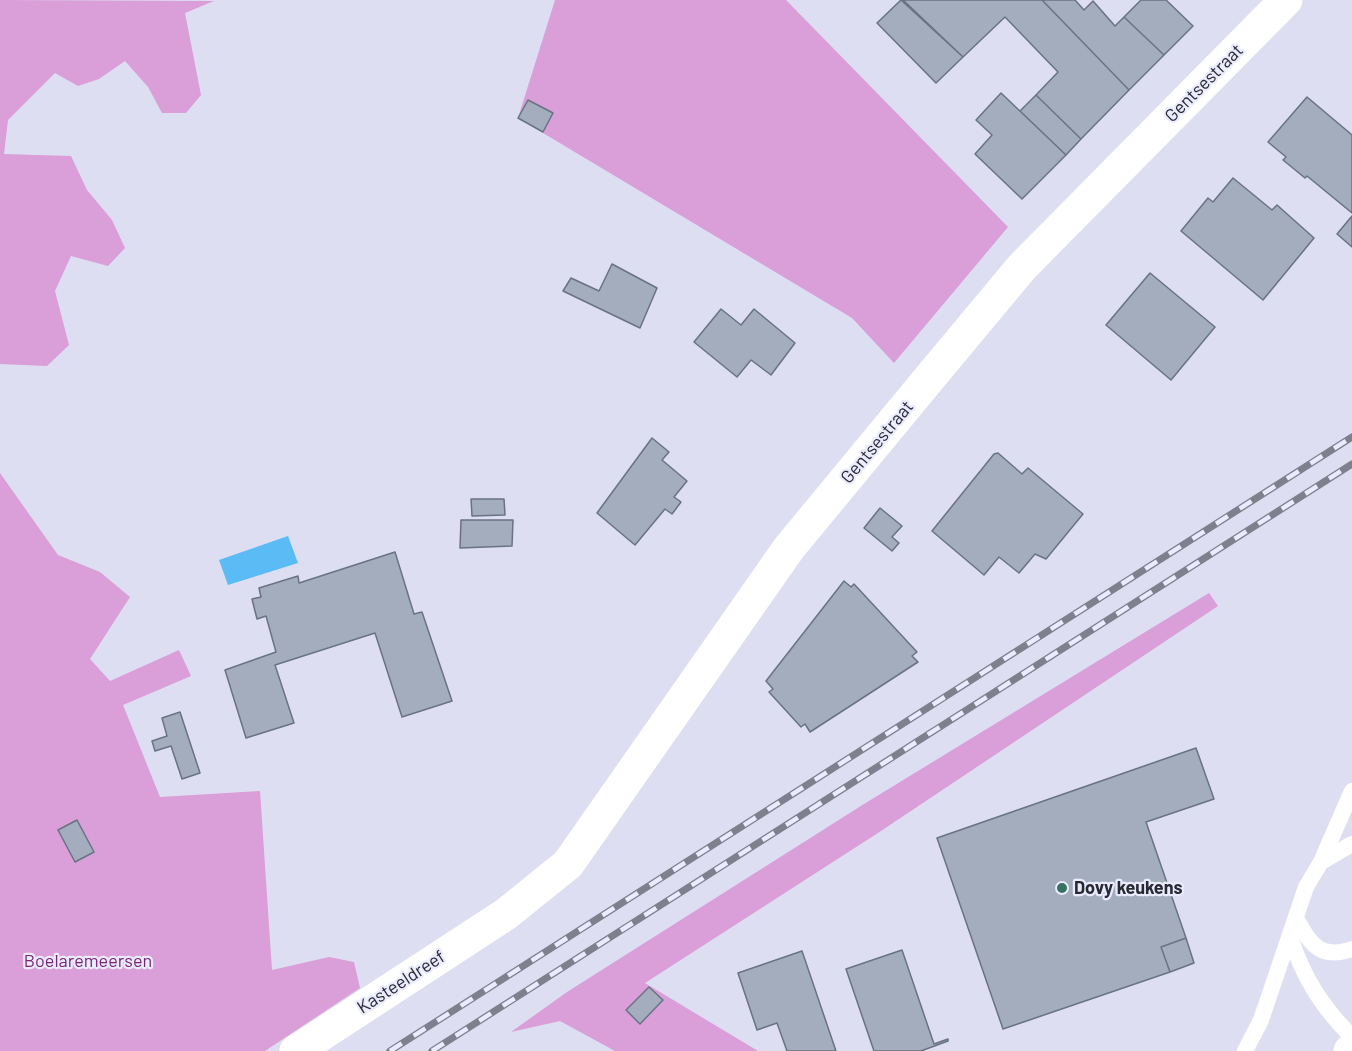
<!DOCTYPE html>
<style>
body{margin:0}
canvas{display:block;background:#dddef1}
</style>
<canvas width="1352" height="1051"></canvas>
<script>
const ctx = document.querySelector('canvas').getContext('2d');
ctx.lineJoin = 'round';
function fill(path, color) {
  ctx.fillStyle = color;
  ctx.fill(path, 'evenodd');
}
function trace(path, color, width, dash) {
  ctx.strokeStyle = color;
  ctx.lineWidth = width;
  ctx.lineCap = dash ? 'butt' : 'round';
  ctx.setLineDash(dash || []);
  ctx.stroke(path);
}
function write(font, color, halo, rows, align = 'center') {
  ctx.font = font + ' Barlow,sans-serif';
  ctx.lineWidth = 4.5;
  ctx.setLineDash([]);
  ctx.textBaseline = 'middle';
  ctx.strokeStyle = halo;
  ctx.fillStyle = color;
  for (const [text, x, y, turn = 0] of rows) {
    ctx.save();
    ctx.translate(x, y);
    ctx.rotate((+turn || 0) * Math.PI / 180);
    ctx.textAlign = isNaN(turn) ? turn : align;
    if (halo) ctx.strokeText(text, 0, 0);
    ctx.fillText(text, 0, 0);
    ctx.restore();
  }
}
fill(new Path2D(`
 M 0,0 L 214,1 L 185,13 L 201,95 L 186,113 L 162,113 L 148,87 L 125,61 L 99,79 L 78,86 L 55,73 L 8,120 L 4,154 L 71,156 L 87,190 L 112,220 L 125,248 L 108,266 L 71,256 L 55,291 L 69,345 L 47,366 L 0,364 Z
 M 555,0 L 786,0 L 1008,227 L 894,363 L 852,318 L 518,118 Z
 M 0,473 L 58,555 L 100,572 L 130,597 L 90,659 L 110,681 L 179,650 L 191,676 L 123,705 L 160,797 L 260,791 L 272,970 L 329,957 L 354,962 L 360,988 L 265,1051 L 0,1051 Z
 M 1209,593 L 1218,606 L 881,831 L 645,983 L 758,1051 L 615,1051 L 560,1021 L 511,1032 L 567,992 L 864,804 Z`), '#da9ed8');
fill(new Path2D(`
 M 288,536 L 298,563 L 228,585 L 219,560 Z`), '#5bbbf5');
const building = new Path2D(`
 M 901,0 L 963,57 L 936,83 L 877,23 Z
 M 903,0 L 1042,0 L 1129,90 L 1081,139 L 1036,95 L 1058,72 L 1005,17 L 963,57 Z
 M 1042,0 L 1075,0 L 1084,10 L 1093,1 L 1115,26 L 1124,17 L 1164,55 L 1129,90 Z
 M 1141,0 L 1166,0 L 1193,26 L 1164,55 L 1124,17 Z
 M 1001,93 L 1066,155 L 1022,199 L 975,154 L 992,135 L 976,120 Z
 M 1036,95 L 1081,139 L 1066,155 L 1020,111 Z
 M 1307,97 L 1352,135 L 1352,213 L 1307,176 L 1305,178 L 1283,160 L 1286,157 L 1268,142 Z
 M 528,100 L 553,113 L 543,132 L 518,118 Z
 M 1233,178 L 1272,210 L 1277,205 L 1314,238 L 1263,300 L 1181,231 L 1208,198 L 1213,202 Z
 M 1352,216 L 1352,247 L 1337,234 Z
 M 612,264 L 657,288 L 640,328 L 563,291 L 571,278 L 599,291 Z
 M 1150,273 L 1215,327 L 1171,380 L 1106,325 Z
 M 721,309 L 741,325 L 754,309 L 795,343 L 771,375 L 751,360 L 737,377 L 694,342 Z
 M 652,438 L 669,452 L 662,460 L 687,481 L 674,497 L 681,502 L 672,514 L 665,509 L 635,545 L 597,513 Z
 M 998,453 L 1022,474 L 1028,468 L 1083,514 L 1046,559 L 1035,554 L 1019,573 L 999,557 L 984,575 L 932,531 L 994,454 Z
 M 471,499 L 504,499 L 505,515 L 472,516 Z
 M 880,508 L 902,526 L 892,537 L 899,543 L 892,551 L 864,528 Z
 M 461,520 L 513,520 L 512,546 L 460,548 Z
 M 395,552 L 414,614 L 422,612 L 452,701 L 402,717 L 375,633 L 275,665 L 294,723 L 246,738 L 225,670 L 276,652 L 266,616 L 257,619 L 252,599 L 261,597 L 259,588 L 298,576 L 299,583 Z
 M 844,581 L 851,587 L 854,584 L 917,652 L 912,656 L 918,662 L 810,732 L 805,724 L 801,727 L 769,692 L 773,689 L 766,681 Z
 M 180,712 L 200,773 L 182,779 L 171,746 L 155,751 L 152,741 L 167,736 L 162,718 Z
 M 1196,748 L 1214,799 L 1146,822 L 1186,938 L 1161,947 L 1170,972 L 1003,1029 L 937,838 Z
 M 77,820 L 94,852 L 75,862 L 58,830 Z
 M 1186,938 L 1194,963 L 1170,972 L 1161,947 Z
 M 902,950 L 934,1044 L 948,1039 L 948,1041 L 921,1051 L 874,1051 L 846,969 Z
 M 802,951 L 836,1051 L 787,1051 L 777,1023 L 757,1030 L 738,973 Z
 M 649,987 L 663,1000 L 640,1024 L 626,1010 Z`);
fill(building, '#a3adbd');
trace(building, '#697382', 1.5);
trace(new Path2D(`
 M 1321,862 L 1352,791
 M 1296,918 C 1310,944 1320,960 1352,949
 M 1290,937 C 1304,978 1321,1006 1352,1037
 M 1245,1051 L 1261,1020 L 1306,887 L 1321,862 L 1352,844`), '#fff', 16);
trace(new Path2D(`
 M 296,1051 L 506,914 L 568,864 L 789,548 L 927,381 L 1022,267 L 1286,0`), '#fff', 33);
trace(new Path2D(`
 M 1350,1051 L 1352,1050`), '#fff', 33);
const rail = new Path2D(`
 M 390,1051 L 1352,437
 M 432,1051 L 1352,464`);
trace(rail, '#7f808d', 7);
trace(rail, '#eaebff', 4.5, [14]);
for (const [x, y, r, color] of [
 [1062,888,6,"#35725f"]
]) {
  const dot = new Path2D();
  dot.arc(x, y, r, 0, 2 * Math.PI);
  ctx.fillStyle = color;
  ctx.fill(dot);
  trace(dot, '#eaebff', 2);
}
write('18px', '#292931', '#eaebff', [
 ["Gentsestraat",1204,83,-45],
 ["Gentsestraat",877,442,-50],
 ["Kasteeldreef",401,982,-33]
]);
write('bold 18px', '#292931', '#eaebff', [
 ["Dovy keukens",1074,888]
], 'left');
write('18px', '#772477', '#eaebff', [
 ["Boelaremeersen",88,961]
]);
</script>
